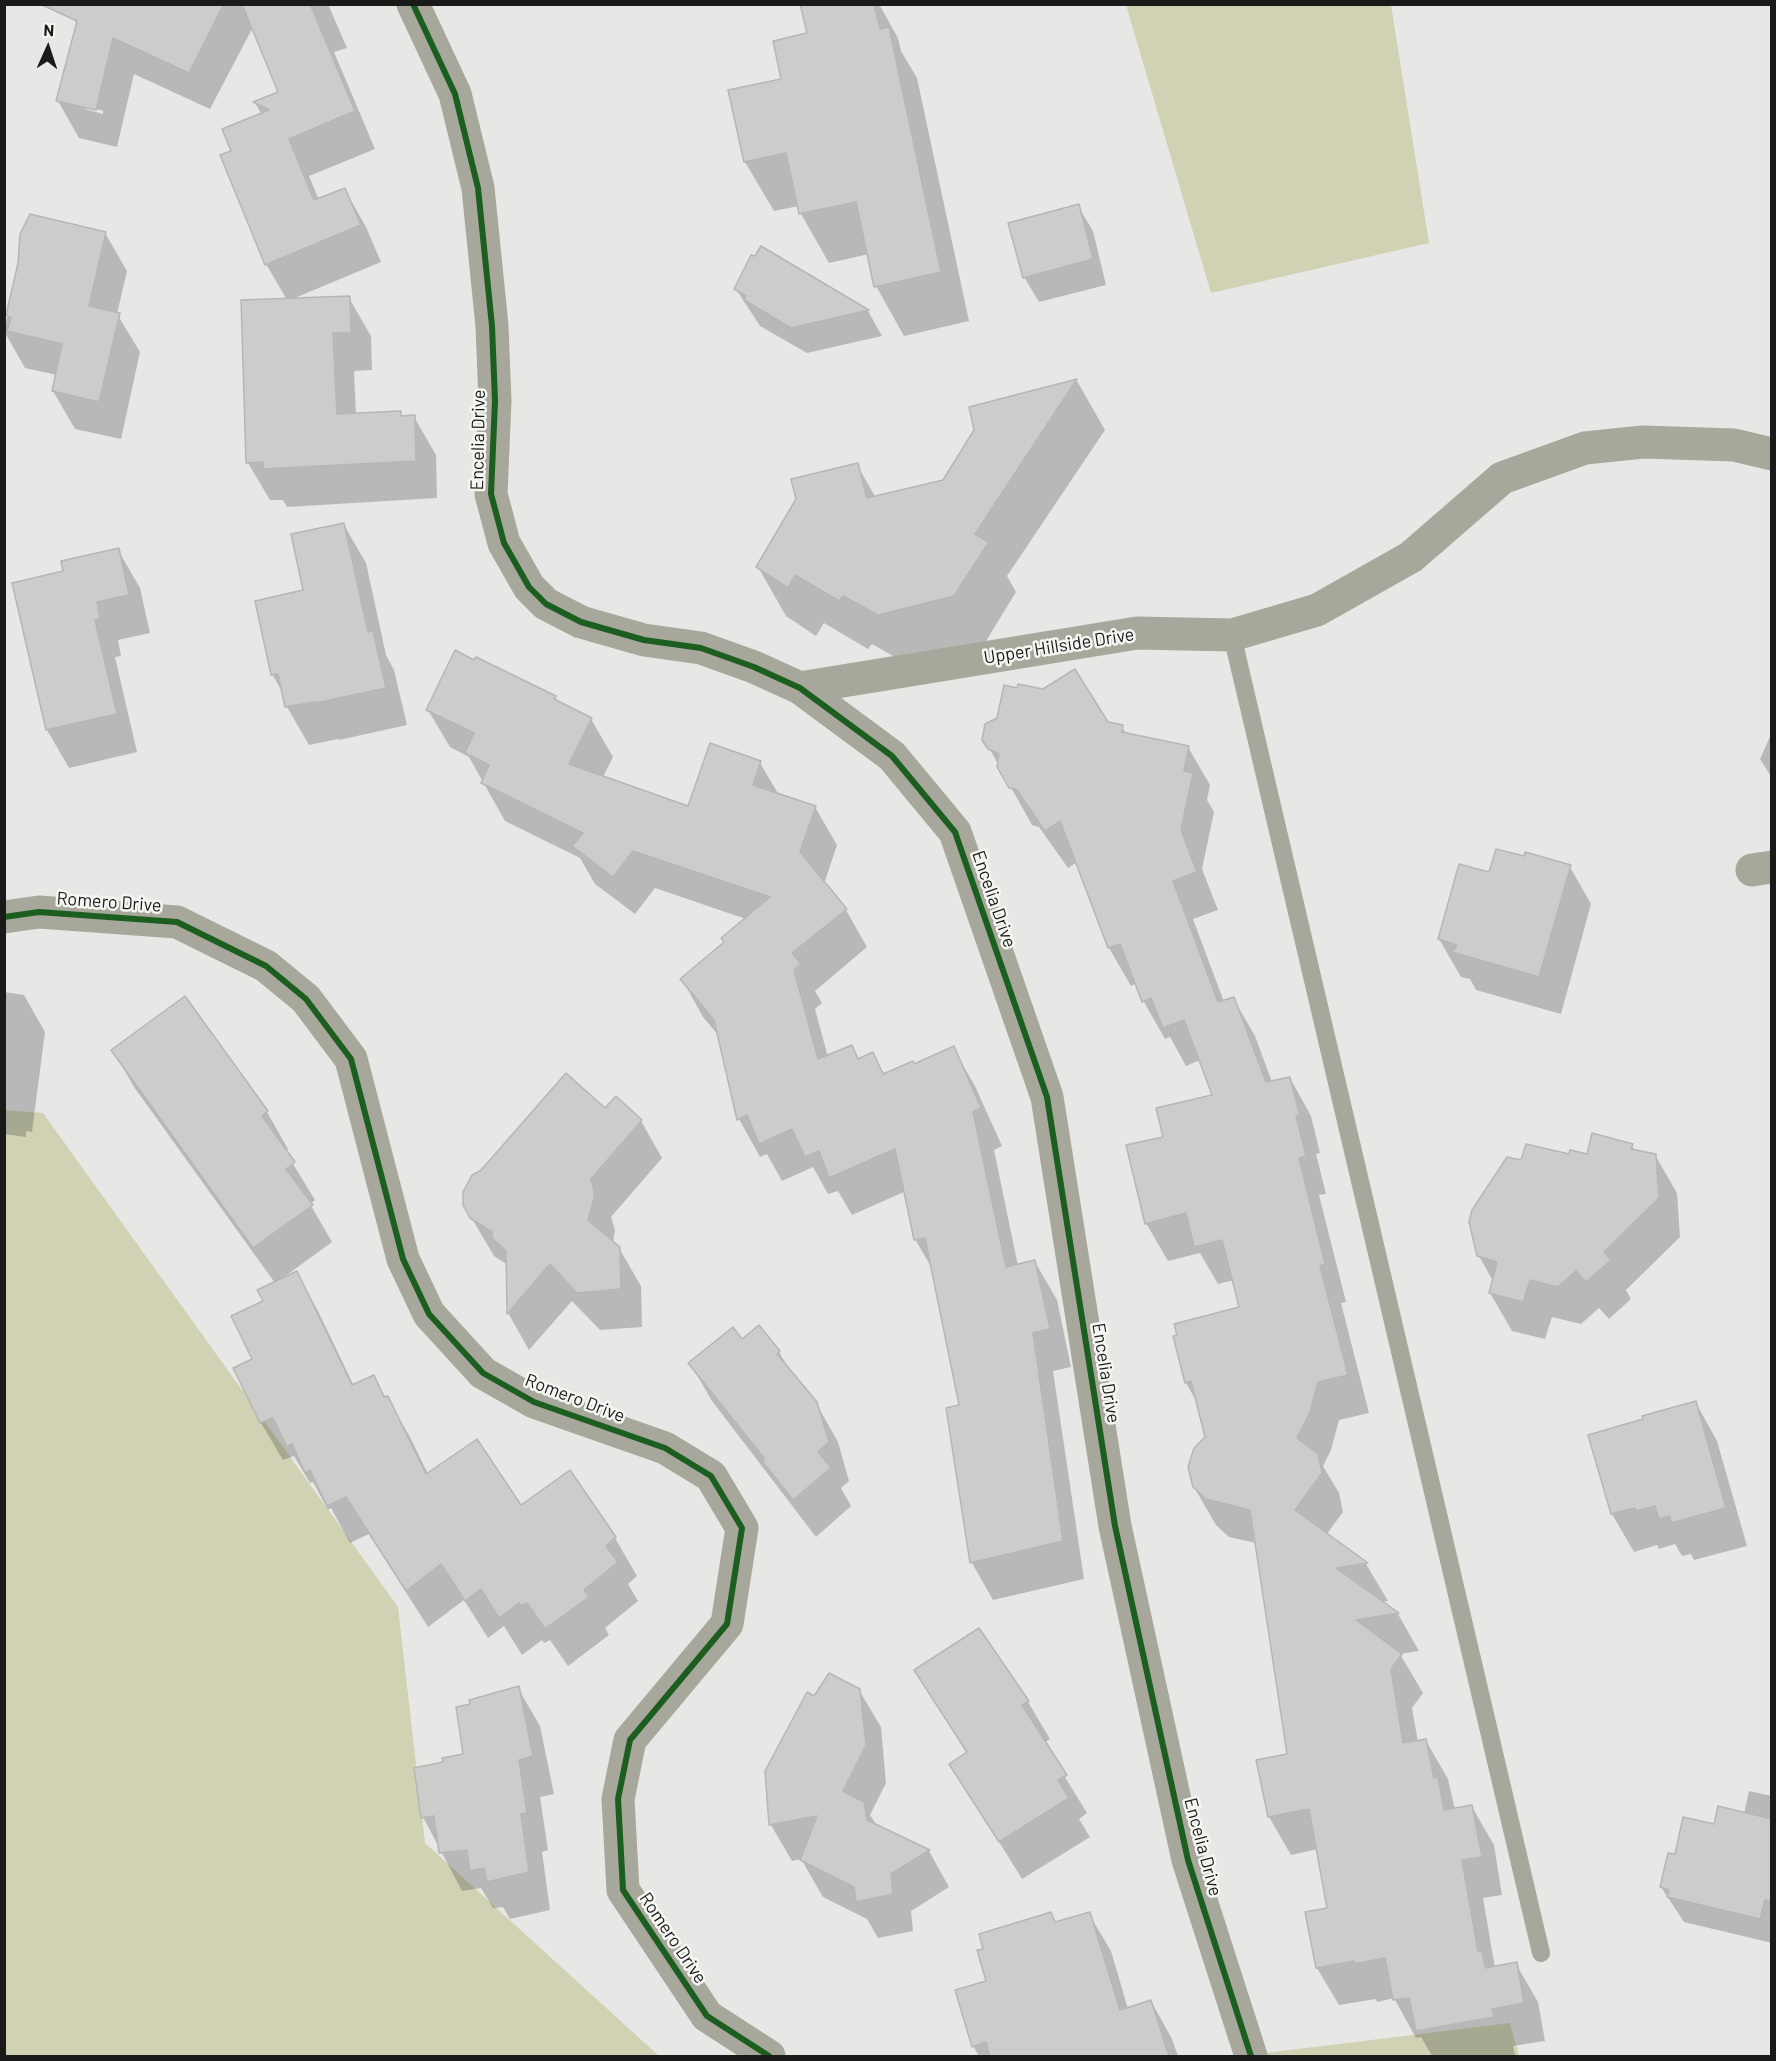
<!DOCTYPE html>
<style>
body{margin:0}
#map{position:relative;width:1776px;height:2061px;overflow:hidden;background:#e7e7e6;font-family:Barlow,sans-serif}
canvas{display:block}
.frame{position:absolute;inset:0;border:6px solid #1a1a19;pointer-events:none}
.north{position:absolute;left:18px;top:18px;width:60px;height:60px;-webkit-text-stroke:4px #f5f5f2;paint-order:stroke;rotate:3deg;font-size:16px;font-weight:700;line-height:24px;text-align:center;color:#1a1a19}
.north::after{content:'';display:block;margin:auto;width:21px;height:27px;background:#1a1a19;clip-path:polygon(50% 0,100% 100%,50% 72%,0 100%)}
</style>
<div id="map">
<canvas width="1776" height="2061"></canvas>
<div class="frame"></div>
<div class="north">N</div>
</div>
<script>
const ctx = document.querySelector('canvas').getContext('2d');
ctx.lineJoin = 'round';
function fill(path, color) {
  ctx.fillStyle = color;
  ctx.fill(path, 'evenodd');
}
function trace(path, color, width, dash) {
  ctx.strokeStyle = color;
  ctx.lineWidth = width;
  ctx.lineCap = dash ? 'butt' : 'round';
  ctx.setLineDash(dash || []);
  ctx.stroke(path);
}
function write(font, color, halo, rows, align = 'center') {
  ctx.font = font + ' Barlow,sans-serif';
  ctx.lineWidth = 5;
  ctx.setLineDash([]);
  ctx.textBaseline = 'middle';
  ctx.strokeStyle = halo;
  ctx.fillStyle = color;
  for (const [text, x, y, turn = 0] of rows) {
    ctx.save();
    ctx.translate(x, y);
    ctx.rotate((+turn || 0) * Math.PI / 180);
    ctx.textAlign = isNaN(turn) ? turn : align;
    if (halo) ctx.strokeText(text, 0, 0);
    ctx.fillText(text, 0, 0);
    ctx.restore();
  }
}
fill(new Path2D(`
 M 1126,5 L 1391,5 L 1429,243 L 1211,293 Z
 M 4,1110 L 43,1113 L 398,1607 L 425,1843 L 659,2056 L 5,2056 Z
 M 1510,2023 L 1519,2056 L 1241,2056 Z`), '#d1d2b4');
fill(new Path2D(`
 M 81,4 L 328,4 L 347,48 L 334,52 L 375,149 L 309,176 L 319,200 L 345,190 L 366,227 L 381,262 L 290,300 L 349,298 L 371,336 L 372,370 L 354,371 L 356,414 L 400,413 L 403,418 L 414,417 L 436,455 L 437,498 L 287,507 L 283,500 L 270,500 L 248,463 L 287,300 L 266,264 L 233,152 L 262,115 L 255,103 L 280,93 L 253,27 L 210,109 L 134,74 L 117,147 L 79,138 L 58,101 L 77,25 L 74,19 ZM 85,106 L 103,111 L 103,114 L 85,109 Z
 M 802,4 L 879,4 L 898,38 L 901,51 L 917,78 L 969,321 L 904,336 L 876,286 L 869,254 L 829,263 L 801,214 L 799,206 L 774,211 L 745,162 L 783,80 L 809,34 Z
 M 1078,206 L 1093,231 L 1106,285 L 1039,302 L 1024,277 Z
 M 105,233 L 127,271 L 117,314 L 140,352 L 121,439 L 75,429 L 53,391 L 57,375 L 25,368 L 4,331 L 20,263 Z
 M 761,248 L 868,311 L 882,336 L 807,353 L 760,326 L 736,289 Z
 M 1077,381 L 1105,430 L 1007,576 L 1016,592 L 983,646 L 907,664 L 872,644 L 868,649 L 824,623 L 816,636 L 786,616 L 758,567 L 857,465 L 876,498 L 944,481 L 976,430 L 971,408 Z
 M 344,525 L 366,563 L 386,655 L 394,670 L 407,725 L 339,740 L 338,739 L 309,745 L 287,707 L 284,695 L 272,674 L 305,591 Z
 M 118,550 L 140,588 L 150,633 L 118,640 L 121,656 L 115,657 L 137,752 L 69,768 L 47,730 L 13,585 L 65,572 Z
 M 555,697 L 558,702 L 591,719 L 613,757 L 603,777 L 688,807 L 760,763 L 779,795 L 815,807 L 837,845 L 824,884 L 846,910 L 867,947 L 815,991 L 822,1003 L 815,1009 L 828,1057 L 851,1047 L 859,1060 L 872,1054 L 885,1075 L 953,1048 L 975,1086 L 1002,1146 L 994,1150 L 1018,1266 L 1035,1262 L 1057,1300 L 1071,1367 L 1053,1371 L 1084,1579 L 993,1600 L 972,1563 L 947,1410 L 961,1406 L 933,1270 L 915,1239 L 906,1191 L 852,1215 L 838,1191 L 828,1194 L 813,1167 L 782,1181 L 767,1154 L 760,1157 L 739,1119 L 719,1036 L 703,1017 L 682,979 L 725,943 L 746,919 L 655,888 L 635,914 L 595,884 L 580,858 L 505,821 L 469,757 L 450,747 L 428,710 Z
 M 1107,724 L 1122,727 L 1126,734 L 1188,747 L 1210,785 L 1207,800 L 1214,812 L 1202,869 L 1218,910 L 1193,919 L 1224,1002 L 1233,998 L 1255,1036 L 1272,1082 L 1290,1078 L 1311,1116 L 1320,1153 L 1316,1154 L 1326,1194 L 1319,1195 L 1346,1302 L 1341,1303 L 1369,1413 L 1339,1420 L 1331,1450 L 1323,1466 L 1339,1493 L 1343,1512 L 1326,1535 L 1366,1564 L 1388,1601 L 1381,1602 L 1398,1614 L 1419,1651 L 1400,1654 L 1423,1693 L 1412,1708 L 1418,1742 L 1426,1741 L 1448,1779 L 1455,1810 L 1472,1807 L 1494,1845 L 1502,1895 L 1483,1898 L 1495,1968 L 1516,1964 L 1538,2002 L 1545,2041 L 1513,2046 L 1515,2055 L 1503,2056 L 1432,2056 L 1421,2037 L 1416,2038 L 1394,1998 L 1377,2002 L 1376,1999 L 1339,2005 L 1317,1968 L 1329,1910 L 1318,1849 L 1291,1855 L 1269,1817 L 1258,1761 L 1288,1755 L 1256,1543 L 1229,1537 L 1216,1525 L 1194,1487 L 1206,1437 L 1197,1402 L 1186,1383 L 1241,1308 L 1234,1280 L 1218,1284 L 1200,1253 L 1168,1261 L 1146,1223 L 1165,1138 L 1214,1096 L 1200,1060 L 1186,1066 L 1170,1037 L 1165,1039 L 1144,1002 L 1137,983 L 1131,986 L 1109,948 L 1077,862 L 1068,868 L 1039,827 L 1032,825 L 984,739 Z
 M 1772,732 L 1772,778 L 1760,759 Z
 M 1570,867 L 1591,904 L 1561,1014 L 1476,990 L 1470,979 L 1461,977 L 1439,939 L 1491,874 Z
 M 4,992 L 24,995 L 45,1032 L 32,1132 L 26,1131 L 26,1137 L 4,1134 Z
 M 113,1050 L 267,1112 L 288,1149 L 285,1151 L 315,1200 L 310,1204 L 332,1242 L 284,1277 L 297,1273 L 318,1311 L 354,1386 L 373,1377 L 409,1435 L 428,1474 L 615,1538 L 637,1576 L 628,1584 L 638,1601 L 605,1628 L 609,1635 L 568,1666 L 550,1640 L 544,1643 L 542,1640 L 522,1655 L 504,1626 L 488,1638 L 464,1600 L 428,1627 L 369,1534 L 350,1543 L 331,1508 L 328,1510 L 313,1482 L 310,1483 L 294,1456 L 283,1460 L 261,1423 L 235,1369 L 254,1359 L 275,1283 L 134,1087 Z
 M 605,1110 L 641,1121 L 662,1158 L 611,1217 L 615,1230 L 613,1243 L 619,1248 L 641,1286 L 642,1327 L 600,1330 L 572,1301 L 529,1350 L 508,1313 L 508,1265 L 494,1256 L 471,1217 Z
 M 1632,1146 L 1635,1151 L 1655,1155 L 1677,1193 L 1680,1237 L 1626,1290 L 1631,1299 L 1609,1319 L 1599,1308 L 1581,1324 L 1552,1317 L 1545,1339 L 1512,1331 L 1490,1293 L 1493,1281 L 1479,1256 L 1522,1162 L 1569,1156 L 1588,1156 Z
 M 741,1341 L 779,1352 L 792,1374 L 816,1403 L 838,1442 L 849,1481 L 841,1488 L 851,1506 L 816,1537 L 712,1401 L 690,1363 Z
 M 1696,1403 L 1717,1441 L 1747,1546 L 1694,1560 L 1691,1554 L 1682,1556 L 1675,1544 L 1659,1549 L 1657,1545 L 1634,1552 L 1612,1514 L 1590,1436 Z
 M 979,1630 L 1028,1702 L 1050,1739 L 1044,1743 L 1087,1813 L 1079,1819 L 1090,1837 L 1022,1879 L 951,1764 L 967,1754 L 916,1670 Z
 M 518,1688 L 540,1726 L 554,1794 L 540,1797 L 548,1850 L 542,1852 L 550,1910 L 510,1919 L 503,1907 L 493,1908 L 481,1888 L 462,1891 L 423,1817 L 445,1764 L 465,1755 L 471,1706 Z
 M 859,1690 L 881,1727 L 886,1783 L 870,1815 L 877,1826 L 929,1851 L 949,1887 L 911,1911 L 913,1931 L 878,1938 L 867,1919 L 823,1897 L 801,1859 L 792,1861 L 771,1825 L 766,1772 L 814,1698 Z
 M 1749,1791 L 1772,1796 L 1772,1943 L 1684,1922 L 1661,1887 L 1676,1856 L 1715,1826 L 1744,1814 Z
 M 1051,1914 L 1056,1923 L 1089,1914 L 1111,1951 L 1128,2009 L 1151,2001 L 1172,2039 L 1178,2056 L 979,2056 L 973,2046 L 988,1982 Z`), '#0003');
const building = new Path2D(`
 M 40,4 L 224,4 L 189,73 L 113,38 L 96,110 L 56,101 L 77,21 Z
 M 242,4 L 310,4 L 355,111 L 289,139 L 314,200 L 345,188 L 361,225 L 265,265 L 220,155 L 231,151 L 222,129 L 269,110 L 253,102 L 278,92 Z
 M 800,4 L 874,4 L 880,29 L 889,27 L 941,272 L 874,287 L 856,202 L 799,214 L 786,153 L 744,162 L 728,90 L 781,79 L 773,41 L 807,33 Z
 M 1079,204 L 1093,259 L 1023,278 L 1008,223 Z
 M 30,214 L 106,232 L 89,306 L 120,313 L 99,402 L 52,391 L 62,344 L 7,331 L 11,318 L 6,315 L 18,263 L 20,234 Z
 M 761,246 L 825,284 L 869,310 L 791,328 L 744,300 L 746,296 L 734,289 L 751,255 L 755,256 Z
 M 350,296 L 351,333 L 333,333 L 337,414 L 401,411 L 401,416 L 415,415 L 416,461 L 263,469 L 263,462 L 246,463 L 241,300 Z
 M 1077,379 L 975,534 L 989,542 L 954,596 L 878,615 L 843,596 L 839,601 L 795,575 L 788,588 L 756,567 L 796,499 L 791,479 L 858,463 L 867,498 L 943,480 L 974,430 L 969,407 Z
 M 344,523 L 368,632 L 373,631 L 386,688 L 316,703 L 315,702 L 285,707 L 278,674 L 271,675 L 255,601 L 303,590 L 291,534 Z
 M 119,548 L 129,595 L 97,602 L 100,618 L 95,620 L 117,714 L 46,730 L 12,583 L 63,571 L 61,561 Z
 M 455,650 L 474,660 L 476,657 L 556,696 L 554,699 L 592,718 L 569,764 L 688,806 L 710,743 L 761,761 L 753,785 L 816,806 L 800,852 L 847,909 L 792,953 L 801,964 L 794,970 L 818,1059 L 852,1045 L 858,1059 L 873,1052 L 883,1074 L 913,1061 L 914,1064 L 954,1046 L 981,1108 L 973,1112 L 1006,1267 L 1035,1260 L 1050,1329 L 1033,1333 L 1063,1541 L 970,1563 L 946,1408 L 959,1405 L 925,1238 L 914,1240 L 895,1149 L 829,1178 L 819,1151 L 805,1157 L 792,1129 L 759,1144 L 747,1115 L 737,1120 L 714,1020 L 680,979 L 724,942 L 721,938 L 770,897 L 633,851 L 613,877 L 572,846 L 583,833 L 481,783 L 489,765 L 465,753 L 474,733 L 426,710 Z
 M 1075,669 L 1108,722 L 1123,725 L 1122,732 L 1189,746 L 1184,771 L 1193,773 L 1181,830 L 1197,872 L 1173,881 L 1218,1002 L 1234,997 L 1266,1082 L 1290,1077 L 1300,1116 L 1296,1116 L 1306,1156 L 1299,1158 L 1325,1264 L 1320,1266 L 1348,1375 L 1318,1382 L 1310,1412 L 1297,1438 L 1318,1454 L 1322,1473 L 1295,1510 L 1368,1563 L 1336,1568 L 1399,1613 L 1356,1620 L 1402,1654 L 1391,1669 L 1403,1743 L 1426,1739 L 1434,1778 L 1438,1777 L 1444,1810 L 1472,1805 L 1482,1857 L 1462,1860 L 1478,1951 L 1482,1950 L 1485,1968 L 1517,1962 L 1524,2003 L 1492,2009 L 1494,2017 L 1416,2031 L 1409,1998 L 1393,2000 L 1385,1958 L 1354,1964 L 1354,1961 L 1316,1968 L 1305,1912 L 1327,1908 L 1309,1809 L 1268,1817 L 1256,1760 L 1287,1754 L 1250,1510 L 1206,1499 L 1193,1487 L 1188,1467 L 1194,1448 L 1205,1437 L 1191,1381 L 1185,1383 L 1173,1336 L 1177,1335 L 1174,1324 L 1239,1307 L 1222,1240 L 1194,1247 L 1186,1213 L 1145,1224 L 1126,1145 L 1163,1137 L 1156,1108 L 1212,1095 L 1184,1020 L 1163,1028 L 1151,998 L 1142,1002 L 1120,944 L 1108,948 L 1060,821 L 1045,831 L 1016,789 L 1009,788 L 997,767 L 999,754 L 988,749 L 982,740 L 985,724 L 997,718 L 1004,685 L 1017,688 L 1018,684 L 1043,689 Z
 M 1496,849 L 1524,856 L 1525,852 L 1571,865 L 1539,977 L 1452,952 L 1457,945 L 1438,939 L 1459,864 L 1489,872 Z
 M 185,996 L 268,1111 L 262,1116 L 295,1162 L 286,1169 L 313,1205 L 253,1248 L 111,1050 Z
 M 566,1073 L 605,1108 L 616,1096 L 642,1120 L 591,1179 L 594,1191 L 594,1199 L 588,1220 L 620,1247 L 621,1289 L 577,1293 L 550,1264 L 507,1314 L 506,1251 L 492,1238 L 492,1232 L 470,1218 L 463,1205 L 463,1192 L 472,1175 L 480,1171 L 489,1161 Z
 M 1592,1133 L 1633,1144 L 1631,1149 L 1656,1154 L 1659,1198 L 1604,1252 L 1611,1260 L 1586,1282 L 1576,1271 L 1558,1287 L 1530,1280 L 1523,1302 L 1489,1293 L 1497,1262 L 1477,1256 L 1469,1222 L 1472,1210 L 1507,1157 L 1521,1160 L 1526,1144 L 1569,1154 L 1570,1150 L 1587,1154 Z
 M 297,1271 L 352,1385 L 374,1375 L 384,1397 L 388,1396 L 426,1474 L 477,1439 L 521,1505 L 570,1470 L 616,1537 L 606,1546 L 618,1562 L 584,1590 L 589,1597 L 545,1629 L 527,1603 L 521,1606 L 519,1603 L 499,1618 L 481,1589 L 465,1601 L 441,1564 L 406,1591 L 346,1497 L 327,1506 L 310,1470 L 305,1473 L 292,1444 L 287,1447 L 273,1418 L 260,1423 L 233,1368 L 252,1359 L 231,1316 L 263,1301 L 257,1290 Z
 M 759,1325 L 780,1351 L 777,1354 L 817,1402 L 829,1442 L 818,1452 L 831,1468 L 793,1500 L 763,1462 L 764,1458 L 688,1363 L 733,1327 L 742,1339 Z
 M 1696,1401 L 1726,1508 L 1671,1523 L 1670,1516 L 1659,1519 L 1655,1506 L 1636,1511 L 1635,1508 L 1611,1514 L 1588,1435 L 1643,1419 L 1642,1416 Z
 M 979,1628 L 1029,1701 L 1022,1705 L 1067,1775 L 1058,1780 L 1069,1798 L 999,1842 L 949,1764 L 967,1752 L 914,1670 Z
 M 829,1673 L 860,1689 L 866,1745 L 843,1791 L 864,1802 L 867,1820 L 930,1850 L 891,1874 L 893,1894 L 856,1902 L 854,1887 L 800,1860 L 817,1816 L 769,1825 L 765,1771 L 807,1692 L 814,1696 Z
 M 519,1686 L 533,1756 L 519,1760 L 527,1813 L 521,1814 L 529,1872 L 487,1882 L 484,1868 L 470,1871 L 467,1850 L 439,1853 L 434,1816 L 421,1818 L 414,1768 L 443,1762 L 442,1758 L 463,1754 L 456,1707 L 470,1704 L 469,1700 Z
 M 1718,1806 L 1772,1819 L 1772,1901 L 1765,1900 L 1760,1919 L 1667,1897 L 1669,1890 L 1660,1887 L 1668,1853 L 1675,1854 L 1683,1817 L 1714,1824 Z
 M 1051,1912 L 1055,1922 L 1090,1912 L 1120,2010 L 1151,2000 L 1169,2056 L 990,2056 L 986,2042 L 972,2047 L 955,1990 L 986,1981 L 977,1950 L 983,1949 L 979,1934 Z`);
fill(building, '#cccccb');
trace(building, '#b6b6b5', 1.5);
trace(new Path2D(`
 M 1232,635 L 1541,1953`), '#a7a79b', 18);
trace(new Path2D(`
 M 413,4 L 455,94 L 478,188 L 492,326 L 495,401 L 491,494 L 504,543 L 529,587 L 546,604 L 581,622 L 644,640 L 701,648 L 754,667 L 800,688 L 892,756 L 955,832 L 1047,1097 L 1115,1526 L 1188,1860 L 1251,2056
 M 800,688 L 1137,633 L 1232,635 L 1317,610 L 1411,557 L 1502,478 L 1585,448 L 1643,442 L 1734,445 L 1772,454
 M 1752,870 L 1772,867
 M 4,917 L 39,912 L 177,922 L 266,966 L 306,999 L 351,1059 L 403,1259 L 429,1314 L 483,1373 L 534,1402 L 665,1448 L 711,1476 L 742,1528 L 727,1624 L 630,1740 L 618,1799 L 623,1890 L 707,2016 L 769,2056`), '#a7a79b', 33);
trace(new Path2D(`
 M 413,4 L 455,94 L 478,188 L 492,326 L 495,401 L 491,494 L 504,543 L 529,587 L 546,604 L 581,622 L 644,640 L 701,648 L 754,667 L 800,688 L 892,756 L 955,832 L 1047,1097 L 1115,1526 L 1188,1860 L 1251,2056
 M 4,917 L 39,912 L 177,922 L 266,966 L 306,999 L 351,1059 L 403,1259 L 429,1314 L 483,1373 L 534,1402 L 665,1448 L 711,1476 L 742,1528 L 727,1624 L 630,1740 L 618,1799 L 623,1890 L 707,2016 L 769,2056`), '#1b5e20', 6);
write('18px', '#1a1a19', '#f5f5f2', [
 ["Encelia Drive",478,440,-89],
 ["Upper Hillside Drive",1059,646,-9],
 ["Encelia Drive",994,899,71],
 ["Romero Drive",109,902,4],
 ["Encelia Drive",1106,1373,81],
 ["Romero Drive",575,1398,21],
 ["Encelia Drive",1203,1847,75],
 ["Romero Drive",673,1938,56]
]);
</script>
